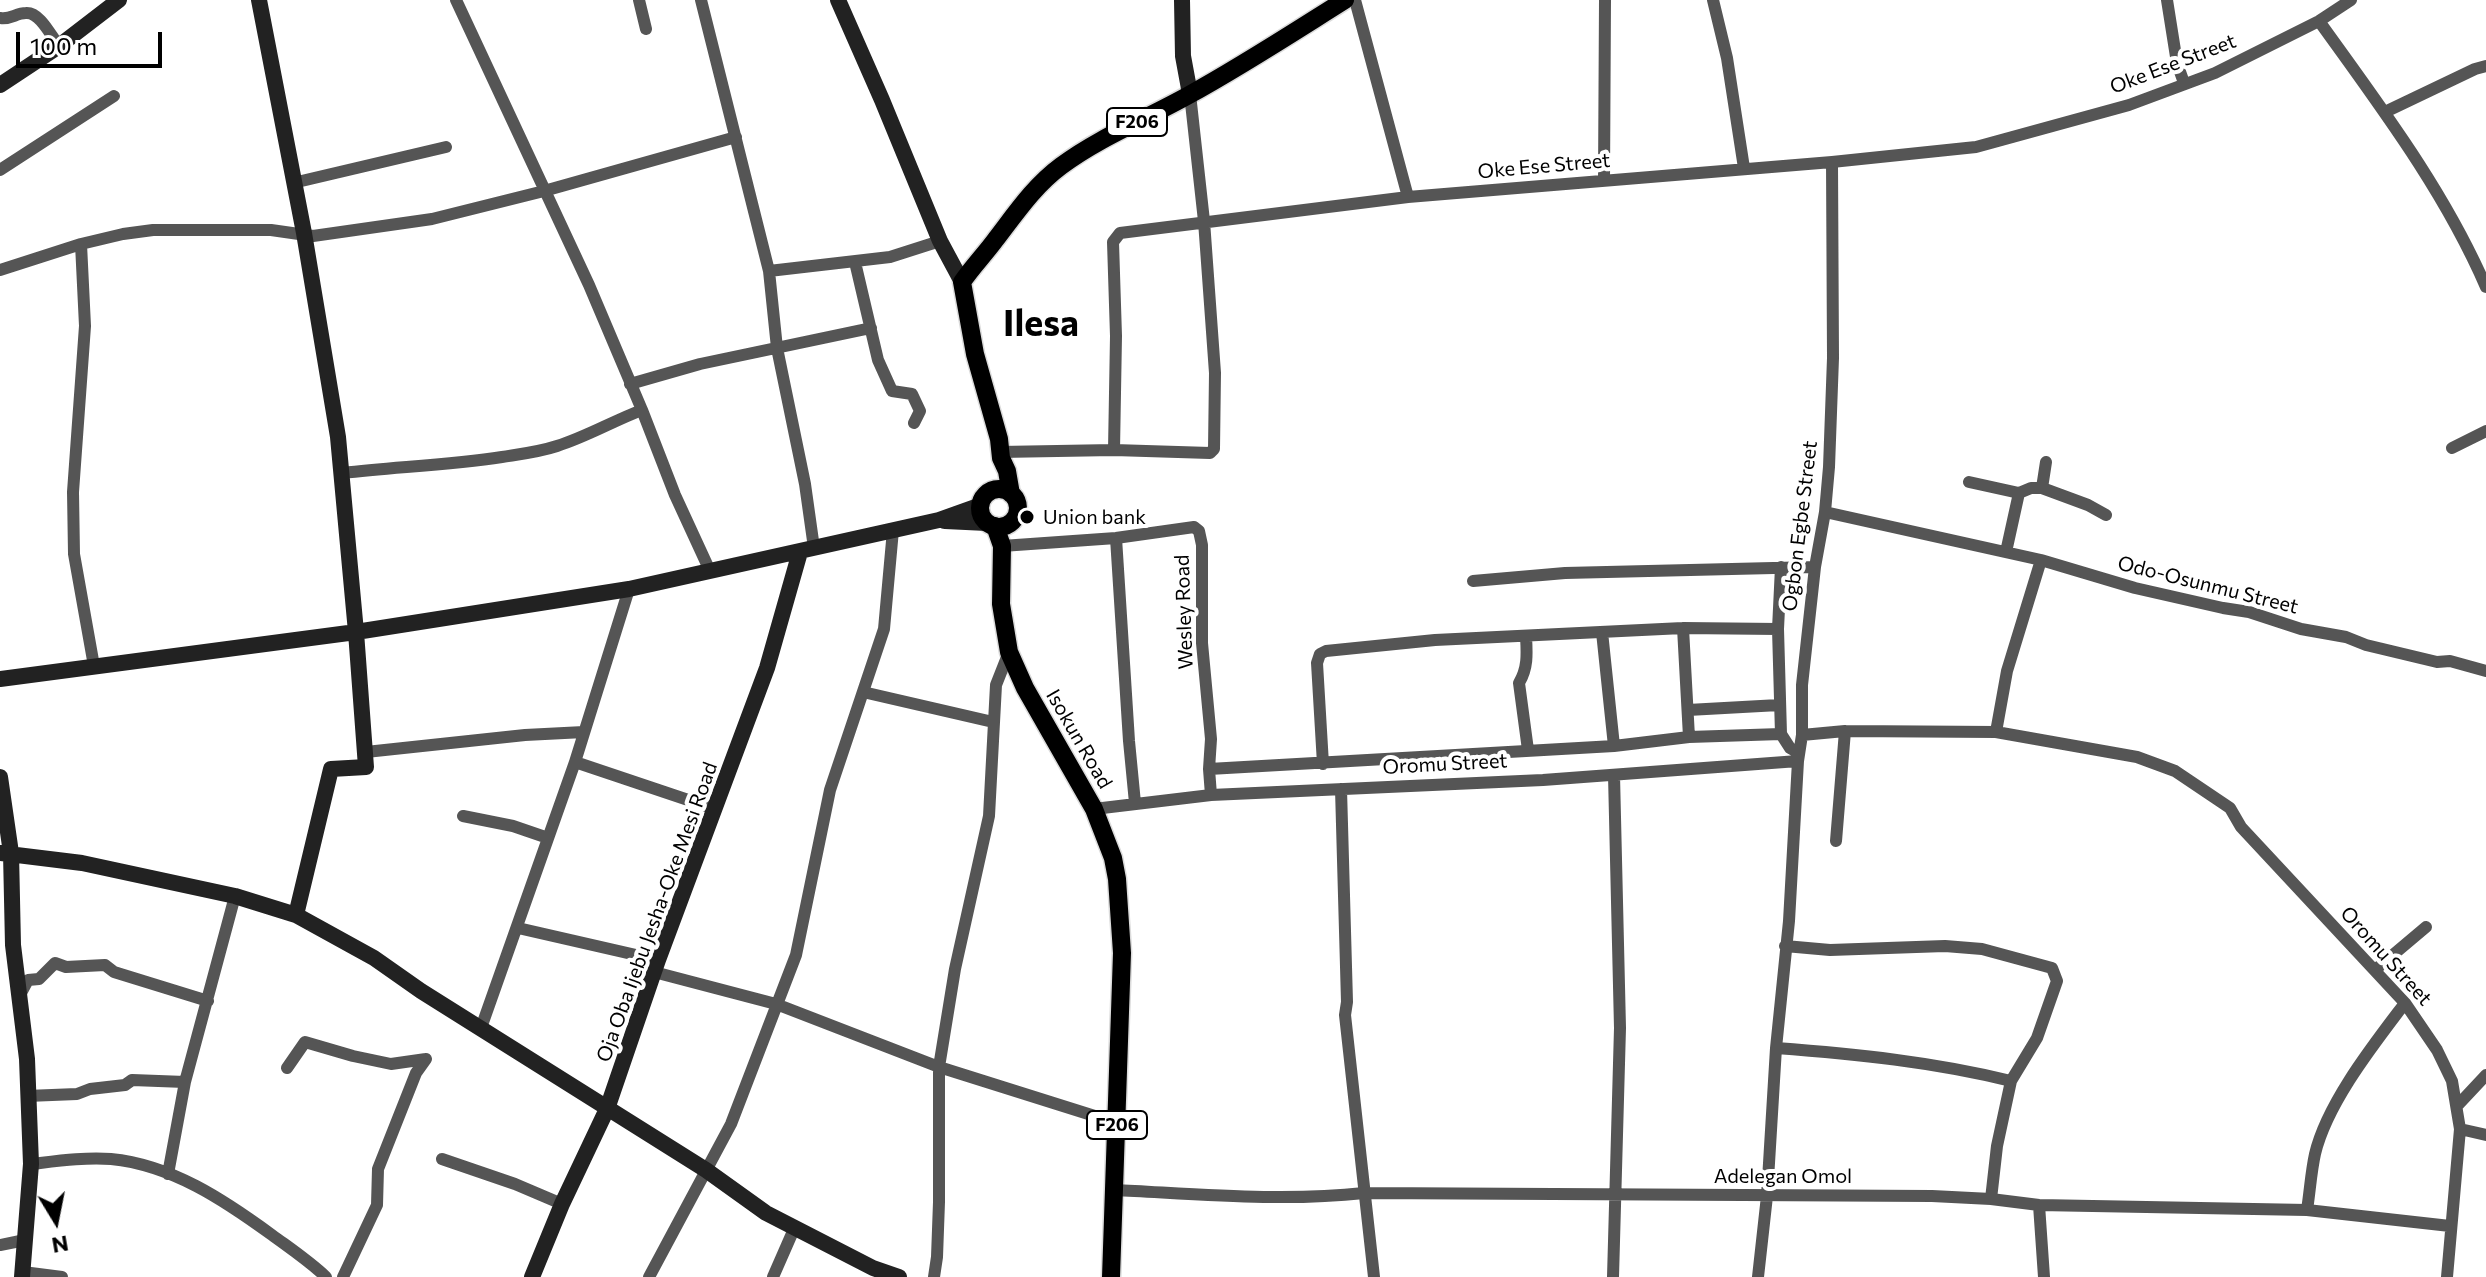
<!DOCTYPE html>
<style>
body{margin:0}
#map{position:relative;width:2486px;height:1277px;overflow:hidden;background:#fff;font-family:Commissioner,sans-serif}
canvas{display:block}
.north{position:absolute;left:16px;top:1181px;width:80px;height:80px;-webkit-text-stroke:6px #fff;paint-order:stroke;rotate:170deg;font-size:22px;font-weight:700;line-height:32px;text-align:center;color:#000}
.north::after{content:'';display:block;margin:auto;width:28px;height:36px;background:#000;clip-path:polygon(50% 0,100% 100%,50% 72%,0 100%)}
.scale{position:absolute;left:16px;top:32px;width:146px;height:36px;box-sizing:border-box;border:4px solid #000;border-top:0;padding-left:10px;font-size:24px;line-height:28px;white-space:nowrap;color:#000;-webkit-text-stroke:6px #fff;paint-order:stroke}
</style>
<div id="map">
<canvas width="2486" height="1277"></canvas>
<div class="north">N</div>
<div class="scale">100 m</div>
</div>
<script>
const ctx = document.querySelector('canvas').getContext('2d');
ctx.lineJoin = 'round';
function trace(path, color, width, dash) {
  ctx.strokeStyle = color;
  ctx.lineWidth = width;
  ctx.lineCap = dash ? 'butt' : 'round';
  ctx.setLineDash(dash || []);
  ctx.stroke(path);
}
function write(font, color, halo, rows, align = 'center') {
  ctx.font = font + ' Commissioner,sans-serif';
  ctx.lineWidth = 8;
  ctx.setLineDash([]);
  ctx.textBaseline = 'middle';
  ctx.strokeStyle = halo;
  ctx.fillStyle = color;
  for (const [text, x, y, turn = 0] of rows) {
    ctx.save();
    ctx.translate(x, y);
    ctx.rotate((+turn || 0) * Math.PI / 180);
    ctx.textAlign = isNaN(turn) ? turn : align;
    if (halo) ctx.strokeText(text, 0, 0);
    ctx.fillText(text, 0, 0);
    ctx.restore();
  }
}
const primary = new Path2D(`
 M980 508a19 19 0 1 1 38 0a19 19 0 1 1-38 0Z
 M 1011,494 L 1007,471 L 1001,458 L 999,439 L 975,354 L 962,282 C 973,266 985,254 996,239 C 1016,213 1034,186 1061,166 C 1100,137 1146,119 1189,95 C 1242,66 1294,32 1345,0
 M 995,526 L 1002,546 L 1001,604 L 1009,652 L 1025,688 L 1094,809 L 1113,858 L 1117,879 L 1122,953 L 1111,1277`);
trace(primary, '#dbdbdb', 21);
trace(new Path2D(`
 M 456,0 L 589,285 L 642,410 L 675,495 L 710,571
 M 639,0 L 646,29
 M 701,0 L 769,271 L 777,348 L 805,484 L 814,548
 M 1355,0 L 1408,197
 M 1713,0 L 1727,58 L 1744,168
 M 2167,0 L 2177,63 L 2184,83
 M 0,18 C 10,20 16,13 26,13 C 40,12 51,36 59,46
 M 2319,21 C 2380,106 2444,190 2486,287
 M 2385,112 L 2475,69 L 2486,66
 M 0,170 L 114,96
 M 1604,181 L 1605,0
 M 293,183 L 446,147
 M 81,244 L 85,326 L 73,492 L 74,554 L 94,666
 M 855,262 L 878,360 L 892,391 L 912,394 L 920,411 L 914,423
 M 0,270 L 81,244 L 123,234 L 153,230 L 271,230 L 313,236 L 432,219 L 544,191 L 736,137
 M 769,271 L 890,257 L 940,241
 M 630,384 L 700,364 L 871,328
 M 2452,448 L 2486,431
 M 1114,450 L 1116,336 L 1113,242 L 1120,233 L 1408,197 L 1832,162 L 1976,147 L 2129,105 L 2215,73 L 2319,21 L 2351,0
 M 1000,452 L 1114,450 L 1210,453 L 1214,449 L 1215,373 L 1204,221 L 1190,94
 M 2046,462 L 2042,488 L 2088,505 L 2106,515
 M 343,473 C 396,467 449,465 502,457 C 521,454 539,452 557,446 C 586,437 613,421 642,410
 M 1969,482 L 2019,493
 M 1825,512 L 2041,560 L 2135,588 L 2223,608 L 2249,612 L 2301,629 L 2346,637 L 2366,645 L 2437,662 L 2450,661 L 2486,671
 M 1116,538 L 1129,741 L 1135,803
 M 1002,546 L 1116,538 L 1194,527 L 1199,531 L 1202,545 L 1202,643 L 1211,739 L 1209,769 L 1211,795
 M 2006,552 L 2019,493 L 2031,488 L 2042,488
 M 1781,567 L 1778,629 L 1781,734 L 1790,748 L 1799,753
 M 1473,581 L 1565,573 L 1815,567
 M 1683,628 L 1689,737
 M 1602,632 L 1614,746
 M 1526,636 C 1527,654 1528,668 1519,683 L 1528,750
 M 863,692 L 993,722
 M 1688,710 L 1779,705
 M 1996,732 L 2007,671 L 2041,560
 M 1802,735 L 1845,731 L 1996,732 L 2137,757 L 2175,771 L 2230,808 L 2241,827 L 2405,1003 L 2437,1050 L 2452,1081 L 2460,1129 L 2447,1277
 M 366,752 L 525,735 L 584,732
 M 575,762 L 715,809
 M 1323,764 L 1317,663 L 1320,654 L 1326,651 L 1435,640 L 1683,628 L 1778,629
 M 1209,769 L 1614,746 L 1689,737 L 1781,734
 M 1341,789 L 1347,1002 L 1345,1015 L 1374,1277
 M 1094,809 L 1211,795 L 1543,780 L 1798,761
 M 463,816 L 513,826 L 548,838
 M 1836,841 L 1845,731
 M 518,928 L 658,960
 M 1785,946 L 1830,950 L 1945,946 L 1982,949 L 2052,968 L 2057,981 L 2037,1038 L 2011,1081 L 1997,1146 L 1991,1199
 M 2375,970 L 2426,927
 M 654,972 L 776,1004 L 939,1067 L 1117,1123
 M 20,995 L 28,980 L 39,979 L 55,963 L 66,967 L 105,965 L 114,972 L 208,1001
 M 481,1028 L 575,762 L 629,589
 M 1776,1048 C 1856,1054 1934,1062 2011,1081
 M 287,1068 L 305,1042 L 353,1056 L 391,1064 L 426,1059
 M 27,1096 L 77,1094 L 90,1089 L 125,1085 L 132,1080 L 185,1082
 M 2457,1106 L 2486,1075
 M 2460,1129 L 2486,1135
 M 442,1159 L 515,1184 L 562,1204
 M 31,1164 C 57,1161 85,1157 111,1159 C 172,1165 224,1200 272,1235 C 291,1249 309,1261 326,1277
 M 168,1174 L 185,1082 L 235,896
 M 1115,1190 C 1198,1194 1282,1202 1364,1193 L 1932,1196 L 1991,1199 L 2039,1205 L 2307,1210 L 2450,1226
 M 2039,1205 L 2044,1277
 M 2307,1210 C 2310,1191 2311,1172 2315,1154 C 2327,1103 2374,1044 2405,1003
 M 0,1245 L 25,1240
 M 23,1272 L 62,1277
 M 343,1277 L 377,1205 L 378,1169 L 416,1073 L 426,1059
 M 649,1277 L 731,1124 L 796,955 L 830,790 L 884,629 L 893,530
 M 773,1277 L 794,1229
 M 934,1277 L 937,1257 L 939,1202 L 939,1067 L 955,969 L 989,816 L 996,685 L 1009,652
 M 1613,1277 L 1620,1028 L 1614,775
 M 1758,1277 L 1767,1196 L 1776,1048 L 1789,921 L 1798,761 L 1802,735 L 1802,685 L 1815,567 L 1825,512 L 1829,467 L 1833,358 L 1832,162`), '#555', 12);
trace(new Path2D(`
 M 259,0 L 304,233 L 338,437 L 356,632 L 366,767 L 331,769 L 296,915
 M 838,0 L 882,100 L 940,241 L 962,282
 M 1182,0 L 1183,56 L 1190,94
 M 0,85 L 59,46 L 119,0
 M 945,521 L 987,523
 M 0,679 L 356,632 L 629,589 L 939,520 L 981,505
 M 0,777 L 11,853 L 13,945 L 27,1059 L 31,1164 L 22,1277
 M 0,853 L 82,863 L 235,896 L 296,915 L 374,958 L 421,991 L 706,1170 L 766,1213 L 873,1268 L 899,1277
 M 532,1277 L 562,1204 L 607,1109 L 658,960 L 767,668 L 800,552`), '#222', 16);
trace(primary, '#000', 18);
for (const [x, y, r, color] of [
 [1027,517,8,"#000"]
]) {
  const dot = new Path2D();
  dot.arc(x, y, r, 0, 2 * Math.PI);
  ctx.fillStyle = color;
  ctx.fill(dot);
  trace(dot, '#fff', 3);
}
for (const [x, y, w] of [
 [1137,122,60],
 [1117,1125,60]
]) {
  const box = new Path2D();
  box.roundRect(x - w / 2, y - 14, w, 28, 6);
  ctx.fillStyle = '#fff';
  ctx.fill(box);
  trace(box, '#000', 2);
}
write('bold 18px', '#000', null, [
 ["F206",1137,122],
 ["F206",1117,1125]
]);
write('20px', '#000', '#fff', [
 ["Oke Ese Street",2173,64,-21],
 ["Oke Ese Street",1544,166,-5],
 ["Ogbon Egbe Street",1800,526,-83],
 ["Odo-Osunmu Street",2208,585,14],
 ["Wesley Road",1184,612,-92],
 ["Isokun Road",1079,739,60],
 ["Oromu Street",1445,764,-3],
 ["Oja Oba Ijebu Jesha-Oke Mesi Road",657,912,-70],
 ["Oromu Street",2386,956,48],
 ["Adelegan Omol",1783,1176]
]);
write('20px', '#000', '#fff', [
 ["Union bank",1043,517]
], 'left');
write('bold 36px', '#000', '#fff', [
 ["Ilesa",1041,324]
]);
</script>
